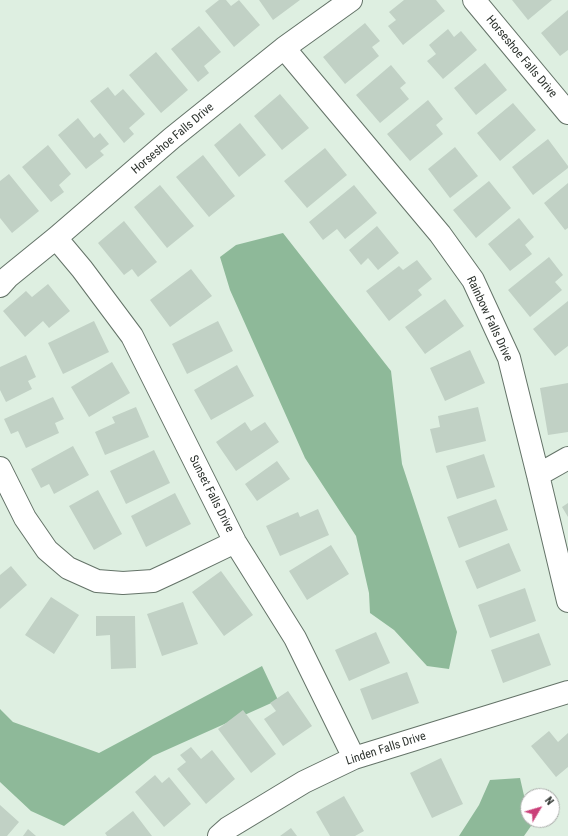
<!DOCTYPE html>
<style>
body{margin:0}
#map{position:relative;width:568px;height:836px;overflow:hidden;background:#deefe1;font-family:"Roboto Condensed",sans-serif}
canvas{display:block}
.north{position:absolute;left:520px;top:788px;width:40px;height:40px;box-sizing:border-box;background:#fff;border:1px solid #abadab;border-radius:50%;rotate:52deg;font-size:11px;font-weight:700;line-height:16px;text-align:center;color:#2d332e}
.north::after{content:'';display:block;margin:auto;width:14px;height:18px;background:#ca4079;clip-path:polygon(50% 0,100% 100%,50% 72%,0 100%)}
</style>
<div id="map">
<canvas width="568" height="836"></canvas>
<div class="north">N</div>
</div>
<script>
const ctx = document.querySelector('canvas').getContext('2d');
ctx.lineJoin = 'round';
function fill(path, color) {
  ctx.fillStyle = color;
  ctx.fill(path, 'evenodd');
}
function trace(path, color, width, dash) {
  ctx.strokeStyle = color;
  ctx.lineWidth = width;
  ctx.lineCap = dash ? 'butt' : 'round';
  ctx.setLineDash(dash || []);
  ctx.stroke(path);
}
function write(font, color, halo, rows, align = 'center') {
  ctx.font = font + ' "Roboto Condensed",sans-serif';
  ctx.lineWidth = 3;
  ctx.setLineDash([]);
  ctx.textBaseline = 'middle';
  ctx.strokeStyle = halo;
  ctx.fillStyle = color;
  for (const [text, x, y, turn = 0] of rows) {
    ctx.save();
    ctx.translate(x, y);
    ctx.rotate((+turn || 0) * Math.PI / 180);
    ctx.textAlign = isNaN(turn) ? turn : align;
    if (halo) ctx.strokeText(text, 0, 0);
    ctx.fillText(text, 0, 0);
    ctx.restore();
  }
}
fill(new Path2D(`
 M 283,233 L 391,371 L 402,464 L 457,632 L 449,669 L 427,666 L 394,630 L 370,613 L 369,593 L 356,536 L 305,458 L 230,290 L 220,257 L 236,245 Z
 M 262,666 L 278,700 L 153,756 L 64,826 L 31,811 L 0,782 L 0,709 L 13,722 L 99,753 Z
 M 520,778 L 528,813 L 528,820 L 530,820 L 531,826 L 524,836 L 459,836 L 479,805 L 490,780 Z`), '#8eb999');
fill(new Path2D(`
 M 219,0 L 226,0 L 231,6 L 239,0 L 260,25 L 234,47 L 205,11 Z
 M 259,0 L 300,0 L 273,20 Z
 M 404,0 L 436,0 L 445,11 L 403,45 L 388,26 L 396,20 L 389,12 Z
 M 512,0 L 552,0 L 528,20 Z
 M 568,10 L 568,50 L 560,56 L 541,33 Z
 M 365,23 L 380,41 L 372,47 L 379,56 L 345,84 L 323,57 Z
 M 199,26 L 221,52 L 204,66 L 209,73 L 198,82 L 171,49 Z
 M 448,29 L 454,37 L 461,31 L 477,50 L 443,79 L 427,61 L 436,54 L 429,45 Z
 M 156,52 L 188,90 L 161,113 L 129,75 Z
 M 485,63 L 507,90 L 476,115 L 454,88 Z
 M 391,65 L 406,83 L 400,88 L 409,99 L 380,123 L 356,95 Z
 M 108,87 L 115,96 L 123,89 L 145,114 L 129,128 L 134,134 L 124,143 L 90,101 Z
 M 280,94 L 309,128 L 282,150 L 254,116 Z
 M 428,100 L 443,119 L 436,125 L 443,134 L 410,161 L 387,134 Z
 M 513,103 L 536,130 L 500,161 L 477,133 Z
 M 78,118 L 94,138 L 100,133 L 109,144 L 100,151 L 104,155 L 86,169 L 58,135 Z
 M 240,123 L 266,155 L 239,177 L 214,145 Z
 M 548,139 L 568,166 L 568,168 L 533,195 L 512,167 Z
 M 48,145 L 71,174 L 59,185 L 64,192 L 51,202 L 22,167 Z
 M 455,147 L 478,176 L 450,198 L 428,169 Z
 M 325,148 L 347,175 L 307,208 L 284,181 Z
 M 203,155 L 235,196 L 209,217 L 176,177 Z
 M 9,174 L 39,211 L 12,233 L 0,218 L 0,181 Z
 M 489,181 L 511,208 L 476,238 L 453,210 Z
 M 568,183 L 568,228 L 565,230 L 544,203 Z
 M 160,185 L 194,226 L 167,248 L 134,207 Z
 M 354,185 L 377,213 L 345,239 L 337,229 L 323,240 L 309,222 Z
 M 519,218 L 534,237 L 525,245 L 532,254 L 510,271 L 488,244 Z
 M 124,221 L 157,262 L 138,277 L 132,269 L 124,275 L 98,243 Z
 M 377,226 L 399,253 L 378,270 L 368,258 L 361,265 L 349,250 Z
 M 549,257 L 563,275 L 555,282 L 562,290 L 530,317 L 508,290 Z
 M 417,260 L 432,279 L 418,290 L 422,295 L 389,321 L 366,291 L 399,266 L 403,270 Z
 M 191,269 L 212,296 L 170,327 L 150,300 Z
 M 48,284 L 70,311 L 49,328 L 43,321 L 25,337 L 3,311 L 26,291 L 32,297 Z
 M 445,299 L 464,326 L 425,354 L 405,327 Z
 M 568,301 L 568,346 L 555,356 L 533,329 Z
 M 94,321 L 109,352 L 63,374 L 48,343 Z
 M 218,321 L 233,351 L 187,374 L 172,344 Z
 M 470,350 L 485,383 L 445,401 L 430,368 Z
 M 26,355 L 36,377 L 28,381 L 32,389 L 6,402 L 0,390 L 0,367 Z
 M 112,362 L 130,393 L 89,417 L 71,387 Z
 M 237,365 L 254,396 L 211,420 L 194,390 Z
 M 568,383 L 568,432 L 548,435 L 540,388 Z
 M 53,397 L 64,419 L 55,423 L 59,433 L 26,448 L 18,431 L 11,434 L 4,419 Z
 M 136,407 L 149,437 L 105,455 L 95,432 L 115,423 L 112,417 Z
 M 478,407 L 486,441 L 436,453 L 430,429 L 440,427 L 438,416 Z
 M 245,422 L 251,431 L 265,422 L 279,442 L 236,471 L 216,442 Z
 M 73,446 L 89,475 L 54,494 L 49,484 L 41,488 L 31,469 Z
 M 154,450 L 170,483 L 126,504 L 110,471 Z
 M 484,454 L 495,487 L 457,499 L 446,466 Z
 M 277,461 L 290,479 L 257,501 L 245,484 Z
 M 98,490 L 122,534 L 94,550 L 69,506 Z
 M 175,493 L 191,524 L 146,547 L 131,516 Z
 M 496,499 L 508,530 L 459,548 L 447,517 Z
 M 568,503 L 568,517 L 562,507 Z
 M 318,509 L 329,535 L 280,556 L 266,526 L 298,512 L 300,517 Z
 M 509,543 L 521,571 L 477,589 L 465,561 Z
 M 331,545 L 349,574 L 307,600 L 289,571 Z
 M 11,566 L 27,585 L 0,609 L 0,575 Z
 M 221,571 L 253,615 L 224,636 L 192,592 Z
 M 525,588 L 536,621 L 490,638 L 478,605 Z
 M 51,597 L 79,615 L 54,654 L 25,635 Z
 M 183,602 L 198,644 L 162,656 L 147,614 Z
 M 96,616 L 135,616 L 136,668 L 111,669 L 110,635 L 96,636 Z
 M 376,632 L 390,663 L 349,681 L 335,650 Z
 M 539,633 L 551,665 L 503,683 L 491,650 Z
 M 407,672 L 419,703 L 372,720 L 360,689 Z
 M 288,691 L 312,726 L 283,746 L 264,719 L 276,711 L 270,703 Z
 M 243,710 L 276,754 L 251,773 L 218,729 Z
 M 549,731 L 558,742 L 568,733 L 568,767 L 556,777 L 531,746 Z
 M 191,747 L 201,759 L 212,750 L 235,779 L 206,804 L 177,769 L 186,762 L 180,755 Z
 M 441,758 L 463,804 L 432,818 L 410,773 Z
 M 155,775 L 162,783 L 169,777 L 191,804 L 164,827 L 135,792 Z
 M 344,796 L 364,831 L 355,836 L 330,836 L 316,812 Z
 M 0,805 L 19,822 L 7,836 L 0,836 Z
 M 133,811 L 152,836 L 107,836 L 105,833 Z
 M 291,828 L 297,836 L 280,836 Z
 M 28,829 L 36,836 L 23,836 Z`), '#c1d1c5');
const street = new Path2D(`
 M 474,0 L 568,113
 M 284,48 L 440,234 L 473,280 L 509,358 L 538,475 L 568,601
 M 56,238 L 82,269 L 132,336 L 235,542 L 295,638 L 354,758
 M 0,286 L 8,277 L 56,238 L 172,138 L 284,48 L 351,0
 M 0,468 L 25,518 L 47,550 L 68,568 L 97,581 L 123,583 L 153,581 L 181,568 L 235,542
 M 538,475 L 568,458
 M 219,836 L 228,828 L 304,782 L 354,758 L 568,692`);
trace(street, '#647368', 24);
trace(street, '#fff', 22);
write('12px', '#2d332e', '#fff', [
 ["Horseshoe Falls Drive",521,57,50],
 ["Horseshoe Falls Drive",173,139,-40],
 ["Rainbow Falls Drive",489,319,65],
 ["Sunset Falls Drive",211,494,63],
 ["Linden Falls Drive",386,749,-18]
]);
</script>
